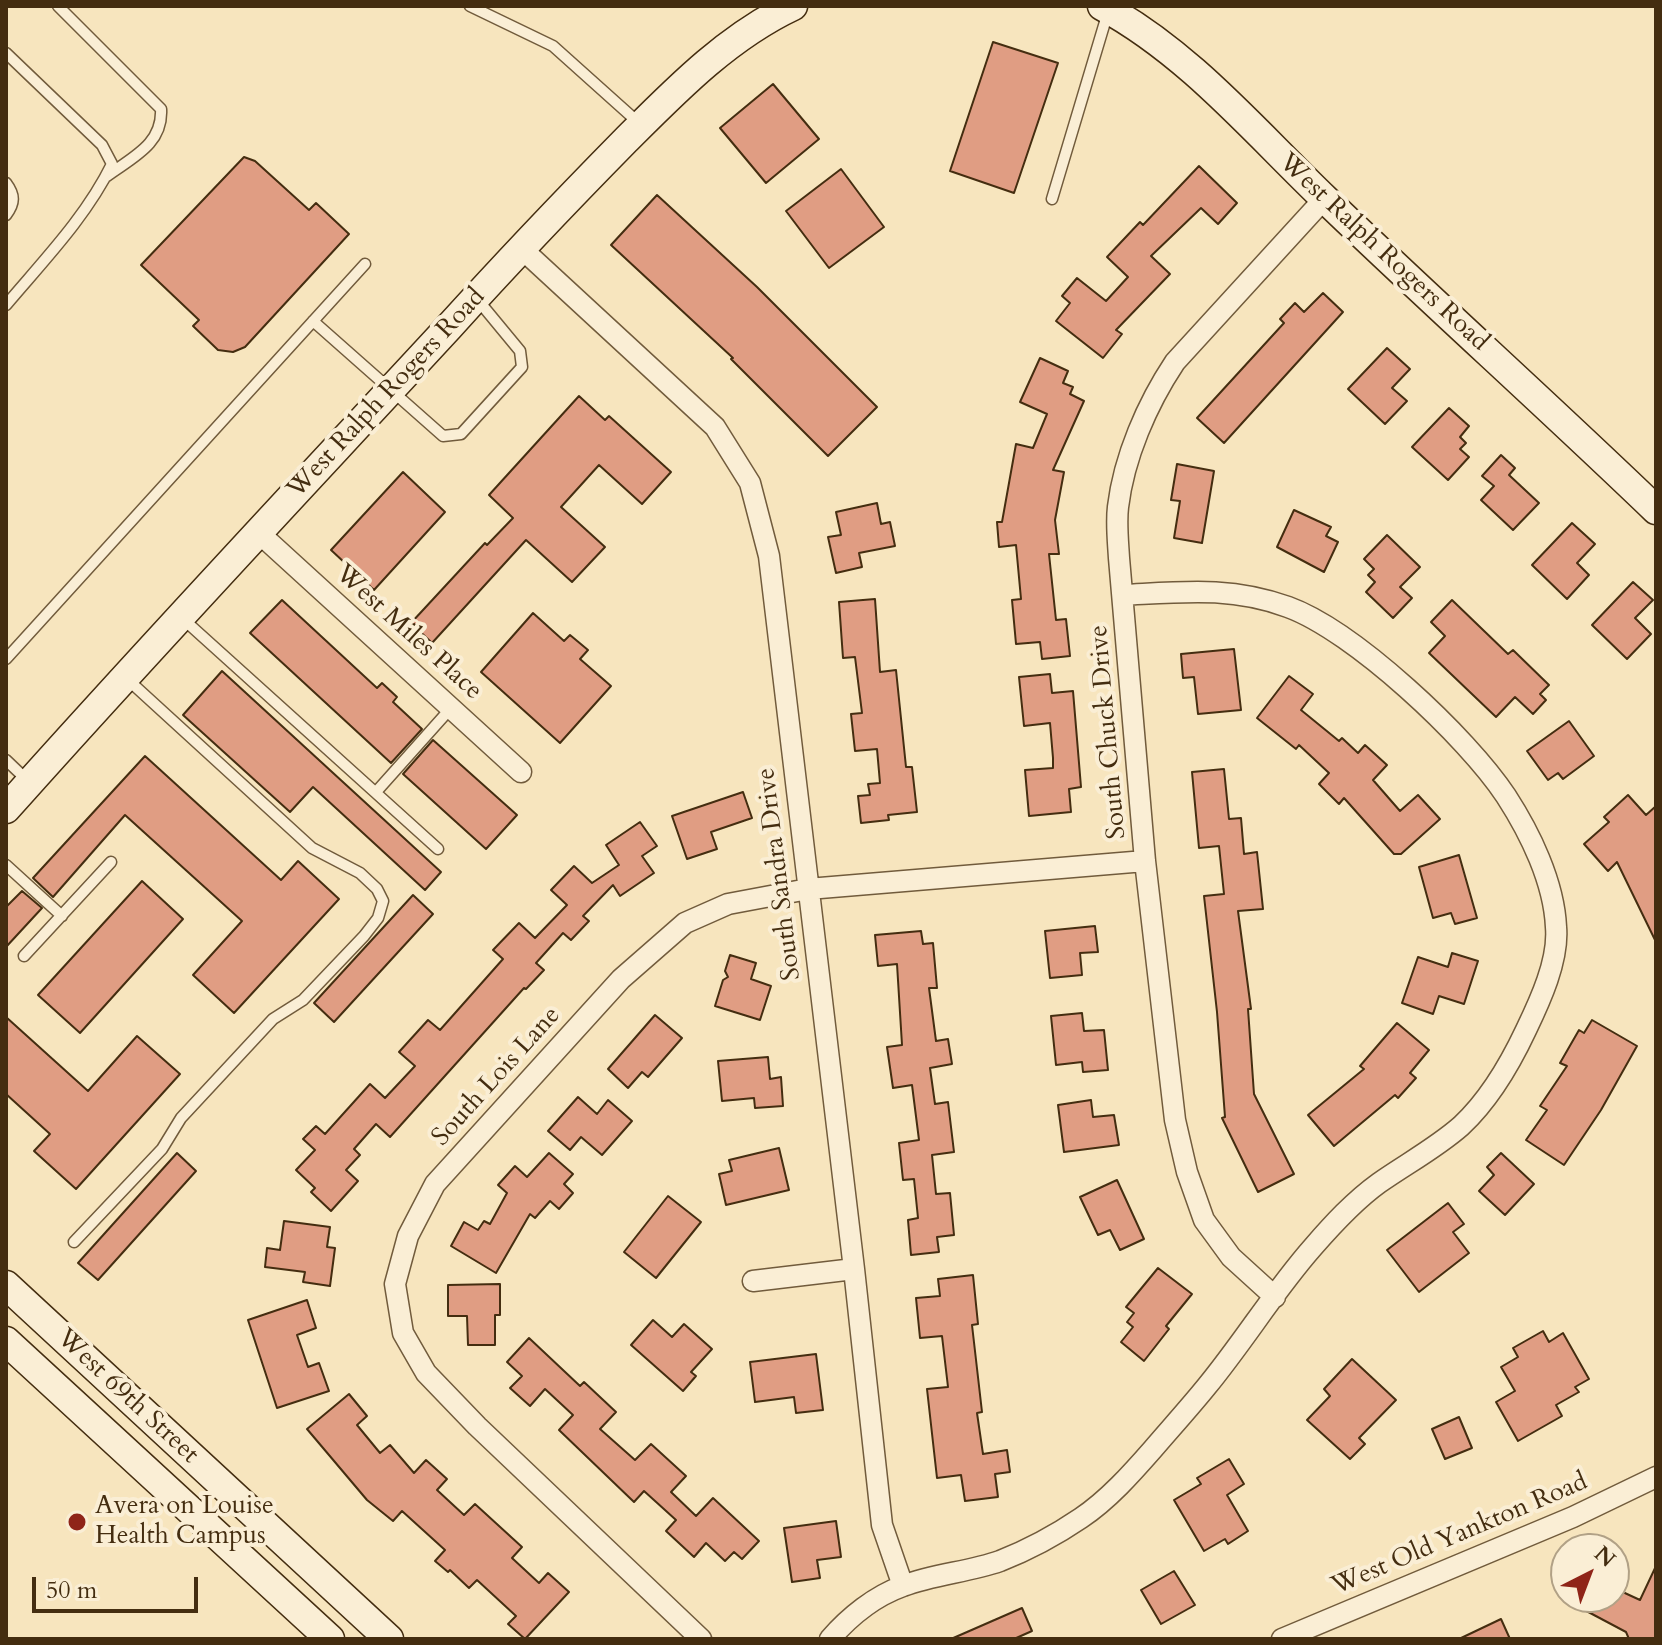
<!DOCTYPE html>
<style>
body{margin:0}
#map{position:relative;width:1662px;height:1645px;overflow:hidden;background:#f7e5be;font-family:Cardo,serif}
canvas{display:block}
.frame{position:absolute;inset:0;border:8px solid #442d10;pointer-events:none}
.north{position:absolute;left:1550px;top:1533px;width:80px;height:80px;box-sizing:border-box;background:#faeed5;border:2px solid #b1a186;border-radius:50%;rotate:42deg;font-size:22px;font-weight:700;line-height:32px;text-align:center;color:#442d10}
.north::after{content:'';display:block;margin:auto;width:28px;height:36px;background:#8f2418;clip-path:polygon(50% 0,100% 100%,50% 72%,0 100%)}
.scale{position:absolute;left:32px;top:1577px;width:166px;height:36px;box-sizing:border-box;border:4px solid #442d10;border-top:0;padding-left:10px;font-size:24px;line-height:28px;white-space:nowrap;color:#442d10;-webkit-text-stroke:6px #faeed5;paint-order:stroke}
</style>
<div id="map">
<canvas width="1662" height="1645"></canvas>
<div class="frame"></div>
<div class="north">N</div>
<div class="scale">50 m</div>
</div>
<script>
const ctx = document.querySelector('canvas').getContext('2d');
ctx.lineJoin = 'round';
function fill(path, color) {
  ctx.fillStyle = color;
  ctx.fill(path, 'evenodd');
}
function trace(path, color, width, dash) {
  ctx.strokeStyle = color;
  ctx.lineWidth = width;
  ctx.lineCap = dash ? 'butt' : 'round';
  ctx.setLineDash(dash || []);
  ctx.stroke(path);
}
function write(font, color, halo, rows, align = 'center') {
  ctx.font = font + ' Cardo,serif';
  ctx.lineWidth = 8;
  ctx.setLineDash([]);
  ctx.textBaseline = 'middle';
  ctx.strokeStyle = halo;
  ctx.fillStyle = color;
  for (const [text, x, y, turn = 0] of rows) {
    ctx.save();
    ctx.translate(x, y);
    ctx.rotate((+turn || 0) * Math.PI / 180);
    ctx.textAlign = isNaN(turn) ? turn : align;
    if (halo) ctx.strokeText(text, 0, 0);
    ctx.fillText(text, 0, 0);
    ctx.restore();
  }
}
const building = new Path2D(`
 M 993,42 L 1058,63 L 1014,193 L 950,171 Z
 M 773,84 L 819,139 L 766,183 L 720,128 Z
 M 244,157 L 255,161 L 309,210 L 316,203 L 349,234 L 245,347 L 233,352 L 218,350 L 193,326 L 199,320 L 141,265 Z
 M 1199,166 L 1237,203 L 1218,224 L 1201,208 L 1151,256 L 1170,274 L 1116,330 L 1122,334 L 1103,358 L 1056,321 L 1070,303 L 1062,296 L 1077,278 L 1106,301 L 1128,277 L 1107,257 L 1140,222 L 1143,225 Z
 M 841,169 L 884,227 L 829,268 L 786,211 Z
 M 657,195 L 757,287 L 877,407 L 828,456 L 731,359 L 733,358 L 611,245 Z
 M 1323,293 L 1343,312 L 1224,443 L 1197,418 L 1284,323 L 1280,319 L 1295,303 L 1304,312 Z
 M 1387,348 L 1410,369 L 1392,388 L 1407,401 L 1385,424 L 1348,389 Z
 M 1040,358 L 1068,371 L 1063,383 L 1073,387 L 1070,394 L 1084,401 L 1053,470 L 1064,472 L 1055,520 L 1059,554 L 1049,554 L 1056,620 L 1066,619 L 1070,656 L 1042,659 L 1040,642 L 1016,644 L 1012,600 L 1021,599 L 1016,545 L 999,547 L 997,522 L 1002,522 L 1016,444 L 1033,448 L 1047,414 L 1020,402 Z
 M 579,396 L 605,420 L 609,416 L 671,472 L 642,504 L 599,465 L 561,507 L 605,547 L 572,582 L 526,540 L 432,643 L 411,623 L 485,543 L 487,545 L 513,518 L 489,495 Z
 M 1449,408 L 1469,426 L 1460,437 L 1466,443 L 1460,449 L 1469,457 L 1448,480 L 1412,447 Z
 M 1501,455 L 1515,468 L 1509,475 L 1539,503 L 1513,530 L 1481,500 L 1494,486 L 1482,476 Z
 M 1177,464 L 1214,471 L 1202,543 L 1174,538 L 1180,501 L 1171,500 Z
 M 403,472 L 445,512 L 374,590 L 331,550 Z
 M 877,503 L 881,524 L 890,522 L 895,546 L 859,553 L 862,567 L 836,573 L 828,537 L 841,535 L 836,512 Z
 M 1294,510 L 1331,527 L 1326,536 L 1338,542 L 1324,572 L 1277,547 Z
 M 1572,523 L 1595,544 L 1577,563 L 1589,575 L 1567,599 L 1532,565 Z
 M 1387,535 L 1420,567 L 1400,587 L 1412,598 L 1393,618 L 1366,592 L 1375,582 L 1368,575 L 1374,569 L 1364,559 Z
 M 1633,582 L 1653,600 L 1635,618 L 1651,634 L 1627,659 L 1592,625 Z
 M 875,599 L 880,672 L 896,670 L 906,767 L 912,767 L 917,812 L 888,815 L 889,820 L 861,823 L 858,796 L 870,795 L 868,784 L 880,783 L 877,749 L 855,751 L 851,714 L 862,713 L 855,657 L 843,658 L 839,602 Z
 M 282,600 L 377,688 L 382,683 L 397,697 L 393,702 L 422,729 L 391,763 L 250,633 Z
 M 1452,600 L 1508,654 L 1513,650 L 1549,685 L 1540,694 L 1546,700 L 1533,714 L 1515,697 L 1496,717 L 1429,653 L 1445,636 L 1431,622 Z
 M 533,613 L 564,641 L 570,635 L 588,650 L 580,659 L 611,686 L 560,743 L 481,672 Z
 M 1234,649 L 1241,710 L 1198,714 L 1194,677 L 1183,678 L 1181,654 Z
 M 222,671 L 441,872 L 425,890 L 313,787 L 290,812 L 183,715 Z
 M 1050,674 L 1052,693 L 1073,691 L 1081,787 L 1069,789 L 1071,812 L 1029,816 L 1025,770 L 1053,768 L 1053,758 L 1050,723 L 1024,726 L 1019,677 Z
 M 1289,676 L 1313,694 L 1301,710 L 1339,741 L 1342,738 L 1358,753 L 1365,745 L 1387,765 L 1373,780 L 1400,811 L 1418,795 L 1440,819 L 1401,854 L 1394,854 L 1344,798 L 1339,804 L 1319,784 L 1329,773 L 1299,745 L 1296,749 L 1257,718 Z
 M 1569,721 L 1594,756 L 1563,779 L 1558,773 L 1548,780 L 1527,751 Z
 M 433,740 L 517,815 L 486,849 L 403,774 Z
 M 145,756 L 281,880 L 298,861 L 339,899 L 234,1013 L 193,975 L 242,921 L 125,815 L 53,897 L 33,878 Z
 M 1224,769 L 1229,819 L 1241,818 L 1244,854 L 1257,852 L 1263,909 L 1238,911 L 1251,1009 L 1248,1009 L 1254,1094 L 1294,1174 L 1258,1192 L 1222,1118 L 1225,1117 L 1217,1012 L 1204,896 L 1224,894 L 1219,846 L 1199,848 L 1192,772 Z
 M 743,792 L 752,818 L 711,832 L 717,849 L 687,859 L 672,816 Z
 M 1628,795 L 1646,815 L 1656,806 L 1656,942 L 1617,862 L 1608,871 L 1584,844 L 1609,822 L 1604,817 Z
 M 640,822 L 657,846 L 642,856 L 654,873 L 620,896 L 613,885 L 583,916 L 589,921 L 571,940 L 563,933 L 536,963 L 544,970 L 526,989 L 524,988 L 390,1137 L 376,1124 L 354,1149 L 360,1155 L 346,1170 L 358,1181 L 331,1211 L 311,1192 L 315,1188 L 296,1170 L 315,1150 L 303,1139 L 316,1126 L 325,1134 L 370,1084 L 385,1098 L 415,1066 L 399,1052 L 428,1020 L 440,1030 L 503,959 L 493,950 L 519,923 L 535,938 L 567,905 L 551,890 L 574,866 L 592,883 L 619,865 L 606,845 Z
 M 1459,855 L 1477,918 L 1455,924 L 1451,913 L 1433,918 L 1419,867 Z
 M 142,881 L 183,919 L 80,1033 L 38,995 Z
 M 22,891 L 42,908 L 6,947 L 6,907 Z
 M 413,895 L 433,914 L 334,1022 L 314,1003 Z
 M 1095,926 L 1098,952 L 1080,953 L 1082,975 L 1050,978 L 1045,931 Z
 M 921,931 L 923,944 L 933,943 L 937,988 L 929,988 L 936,1041 L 948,1039 L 952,1064 L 930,1068 L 935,1104 L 948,1102 L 954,1152 L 932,1155 L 936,1194 L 950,1193 L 954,1235 L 937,1237 L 939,1252 L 911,1255 L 908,1220 L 918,1218 L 914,1179 L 903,1180 L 899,1143 L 919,1140 L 912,1085 L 893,1088 L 887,1047 L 902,1045 L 897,964 L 878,966 L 875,935 Z
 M 1452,953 L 1478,961 L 1464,1004 L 1439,996 L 1433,1014 L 1402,1003 L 1418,957 L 1448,967 Z
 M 730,955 L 756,963 L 751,979 L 771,986 L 760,1020 L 715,1006 L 723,980 L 728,977 L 725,971 Z
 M 1082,1013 L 1084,1031 L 1104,1030 L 1108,1070 L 1083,1072 L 1082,1062 L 1056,1065 L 1051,1016 Z
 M 655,1015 L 682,1038 L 648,1077 L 642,1072 L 628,1088 L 608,1069 Z
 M 6,1017 L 88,1091 L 137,1036 L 180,1074 L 76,1189 L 34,1151 L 50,1134 L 6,1094 Z
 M 1592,1020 L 1637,1046 L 1601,1110 L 1564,1165 L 1526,1140 L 1547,1110 L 1540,1106 L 1567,1066 L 1560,1063 L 1579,1030 L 1584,1033 Z
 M 1397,1023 L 1429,1050 L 1410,1073 L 1416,1078 L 1398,1098 L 1395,1095 L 1334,1146 L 1308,1115 L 1364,1069 L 1360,1066 Z
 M 768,1057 L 770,1079 L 781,1077 L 783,1106 L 755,1108 L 754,1098 L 722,1101 L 718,1061 Z
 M 578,1097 L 597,1114 L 608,1100 L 632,1121 L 602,1155 L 581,1137 L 570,1150 L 548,1131 Z
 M 1091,1100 L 1093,1117 L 1114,1115 L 1119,1145 L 1064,1152 L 1058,1105 Z
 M 779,1148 L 789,1190 L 726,1205 L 719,1174 L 732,1171 L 729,1160 Z
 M 177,1153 L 196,1171 L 98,1280 L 78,1263 Z
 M 549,1153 L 573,1174 L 564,1184 L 573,1193 L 559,1209 L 550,1201 L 535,1218 L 530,1214 L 496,1273 L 451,1246 L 464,1222 L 478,1230 L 484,1221 L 490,1224 L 507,1193 L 498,1185 L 515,1166 L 527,1177 Z
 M 1501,1153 L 1534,1184 L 1505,1215 L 1479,1191 L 1494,1175 L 1487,1167 Z
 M 1117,1180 L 1144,1239 L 1120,1250 L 1110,1230 L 1098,1235 L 1080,1197 Z
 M 668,1196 L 701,1222 L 656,1278 L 624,1252 Z
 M 1448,1203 L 1464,1224 L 1453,1232 L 1469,1253 L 1419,1292 L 1387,1250 Z
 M 284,1221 L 330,1227 L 327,1247 L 335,1248 L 330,1286 L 303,1282 L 305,1272 L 265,1267 L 267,1248 L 280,1250 Z
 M 1158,1268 L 1192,1294 L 1166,1326 L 1169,1329 L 1144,1361 L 1121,1342 L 1133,1327 L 1127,1322 L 1134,1313 L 1126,1307 Z
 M 973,1275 L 978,1324 L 972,1325 L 982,1412 L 977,1413 L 983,1454 L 1007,1450 L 1010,1472 L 995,1474 L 998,1497 L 965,1501 L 961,1475 L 937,1478 L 927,1389 L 948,1387 L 942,1336 L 920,1338 L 916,1298 L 940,1296 L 938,1279 Z
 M 500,1284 L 500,1315 L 495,1315 L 495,1345 L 468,1345 L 467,1316 L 448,1316 L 448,1285 Z
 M 307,1300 L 316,1328 L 297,1335 L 308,1367 L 319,1363 L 329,1391 L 277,1408 L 248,1320 Z
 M 653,1320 L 672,1337 L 684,1324 L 712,1349 L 691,1372 L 696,1376 L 683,1391 L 631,1345 Z
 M 1543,1331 L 1549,1342 L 1563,1333 L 1589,1379 L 1575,1387 L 1579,1392 L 1556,1405 L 1562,1416 L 1518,1441 L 1496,1402 L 1515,1391 L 1501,1367 L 1518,1357 L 1513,1348 Z
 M 529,1338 L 580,1386 L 584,1382 L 616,1412 L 600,1429 L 635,1460 L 651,1444 L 686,1476 L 671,1492 L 696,1516 L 713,1498 L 759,1541 L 742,1559 L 734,1552 L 725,1561 L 706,1543 L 694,1557 L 666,1531 L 676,1520 L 644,1491 L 634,1502 L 559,1430 L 573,1415 L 545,1389 L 530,1406 L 510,1388 L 522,1376 L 507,1362 Z
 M 816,1354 L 823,1410 L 796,1413 L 794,1397 L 755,1402 L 750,1362 Z
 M 1352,1359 L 1396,1400 L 1359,1438 L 1365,1444 L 1350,1459 L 1307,1420 L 1330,1396 L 1324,1389 Z
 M 349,1394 L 367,1416 L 357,1425 L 380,1453 L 390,1445 L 414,1473 L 426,1460 L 447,1479 L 437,1490 L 464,1515 L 475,1504 L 522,1547 L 512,1558 L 539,1583 L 548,1573 L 569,1592 L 525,1639 L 508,1624 L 516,1616 L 477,1580 L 469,1588 L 450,1570 L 448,1572 L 435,1561 L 445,1550 L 402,1511 L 393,1521 L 367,1500 L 307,1429 Z
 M 1459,1417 L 1472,1448 L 1445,1459 L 1432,1429 Z
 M 1229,1459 L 1244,1484 L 1227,1495 L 1248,1531 L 1228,1544 L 1225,1539 L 1204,1551 L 1174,1500 L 1201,1484 L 1197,1478 Z
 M 836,1521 L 841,1557 L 817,1560 L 820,1578 L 792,1582 L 784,1528 Z
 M 1656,1566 L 1656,1639 L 1629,1639 L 1626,1632 L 1560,1597 L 1614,1597 L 1614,1588 L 1640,1600 Z
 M 1174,1571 L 1195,1605 L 1161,1624 L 1141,1590 Z
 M 1022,1608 L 1032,1631 L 1014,1639 L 951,1639 Z
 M 1501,1619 L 1510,1639 L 1459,1639 Z`);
fill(building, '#e09d83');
trace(building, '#442d10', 2);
const lane = new Path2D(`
 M 58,6 L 161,109 C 163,144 133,157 107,176
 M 470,6 L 553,46 L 640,124
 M 6,53 L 102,145 L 112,164 C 86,217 44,260 6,305
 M 6,183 C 15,195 15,203 6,215
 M 1052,199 L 1108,12
 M 313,321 L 443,436 L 461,434 L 522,367 L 520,351 L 477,299
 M 182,618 L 438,849
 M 6,659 L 365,264
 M 6,760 L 28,781
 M 376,792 L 451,708
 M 6,865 L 62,916
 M 24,956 L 111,862
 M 74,1242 L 162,1149 L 181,1118 L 273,1019 L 303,1000 L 364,936 L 378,918 L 383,901 L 377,889 L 360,873 L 312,848 L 126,678`);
const street = new Path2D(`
 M 521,248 L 715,427 L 750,483 L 769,556 L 854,1269 L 882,1525 L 903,1586
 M 259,533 L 521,772
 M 753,1281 L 854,1269
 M 1275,1297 L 1231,1257 L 1204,1220 L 1187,1172 L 1175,1120 L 1145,861 L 1119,558 C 1118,541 1116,523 1118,507 C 1124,457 1147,404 1175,362 L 1324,199
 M 701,1639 L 477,1426 L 426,1373 L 403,1333 L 395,1284 L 408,1236 L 435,1184 L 621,979 L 685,923 L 728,904 L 808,889 L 1145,861
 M 830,1639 C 849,1617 875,1596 903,1586 C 934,1574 969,1572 1000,1561 C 1028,1550 1056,1535 1081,1518 C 1108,1500 1132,1473 1153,1449 C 1171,1428 1190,1407 1207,1386 C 1244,1341 1275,1290 1313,1247 C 1333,1224 1354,1201 1379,1183 C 1406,1164 1436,1148 1461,1126 C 1489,1100 1510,1064 1526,1030 C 1540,1001 1559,960 1556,927 C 1554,882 1530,833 1506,796 C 1467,737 1354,631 1288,607 C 1231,586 1182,592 1123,595
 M 1282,1639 L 1573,1517 L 1656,1477`);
const secondary = new Path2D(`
 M 1102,6 C 1189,53 1254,131 1325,199 C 1434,304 1547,405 1656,510
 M 6,809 C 151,646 301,487 449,327 C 506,264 564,203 624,142 C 675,91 727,37 793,6
 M 6,1285 L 389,1639
 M 6,1341 L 330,1639`);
trace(lane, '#715b3c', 13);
trace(street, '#715b3c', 23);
trace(secondary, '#442d10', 31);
trace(lane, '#faeed5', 10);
trace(street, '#faeed5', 20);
trace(secondary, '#faeed5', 28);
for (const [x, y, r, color] of [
 [77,1522,10,"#8f2418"]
]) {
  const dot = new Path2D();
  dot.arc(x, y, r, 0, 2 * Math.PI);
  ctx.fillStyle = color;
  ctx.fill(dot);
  trace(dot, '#faeed5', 3);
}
write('26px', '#442d10', '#faeed5', [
 ["West Ralph Rogers Road",1383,253,43],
 ["West Ralph Rogers Road",387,394,-47],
 ["West Miles Place",408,633,42],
 ["South Chuck Drive",1109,732,-95],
 ["South Sandra Drive",780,874,-97],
 ["South Lois Lane",497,1077,-48],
 ["West 69th Street",127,1397,43],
 ["West Old Yankton Road",1460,1535,-23]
]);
write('26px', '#442d10', '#faeed5', [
 ["Avera on Louise",95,1507],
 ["Health Campus",95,1537]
], 'left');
</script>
